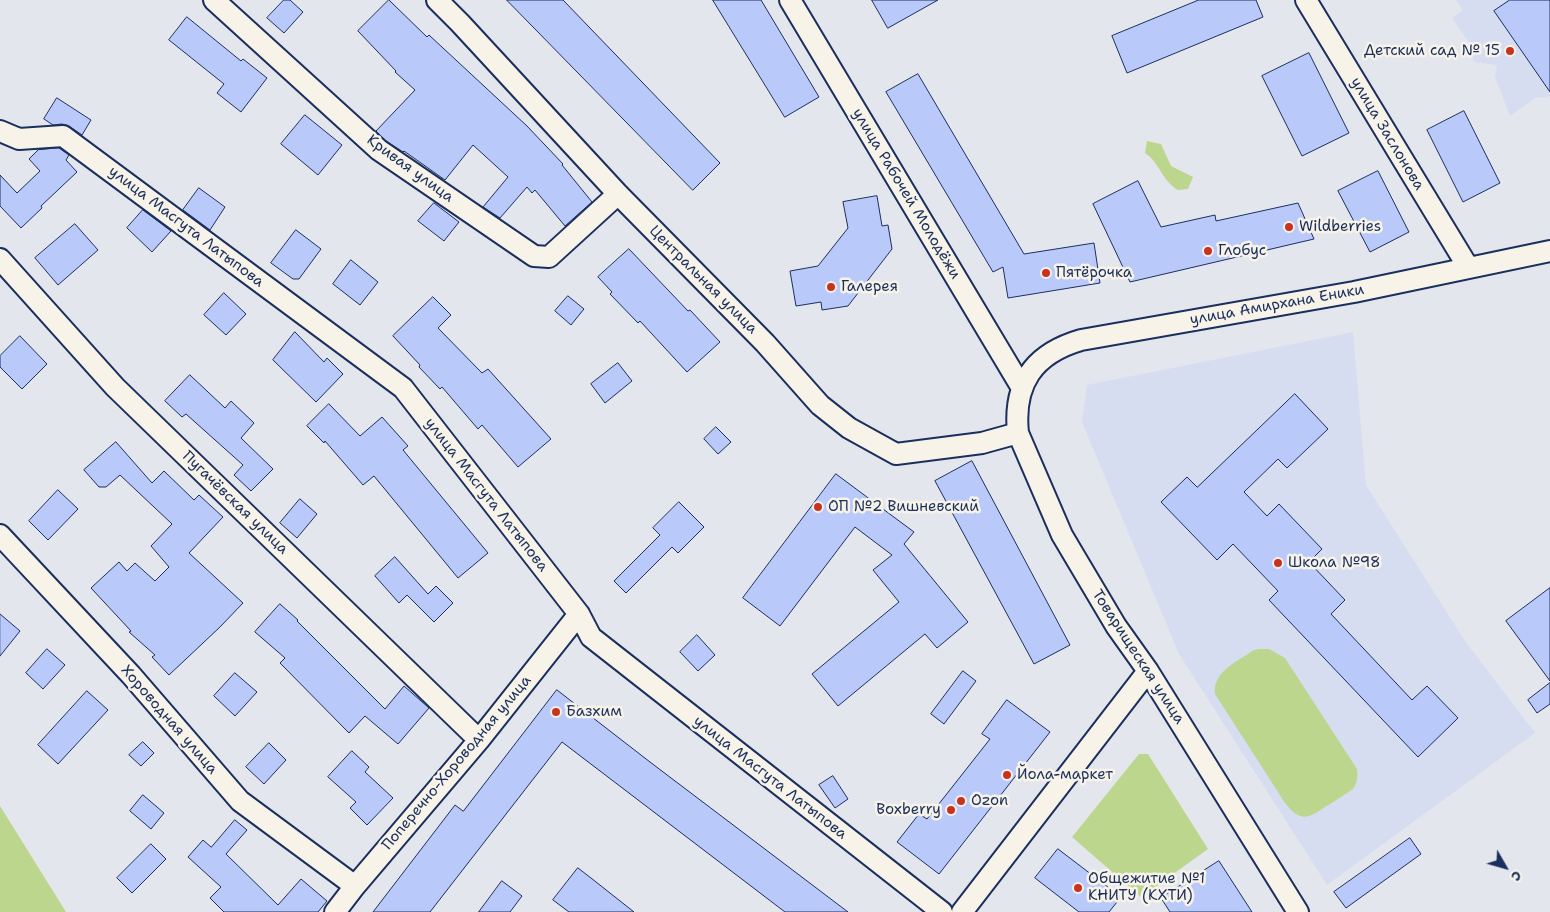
<!DOCTYPE html>
<meta charset="utf-8">
<style>
body{margin:0}
#map{position:relative;width:1550px;height:912px;overflow:hidden;background:#e4e6ed;font-family:"Shantell Sans",sans-serif}
canvas{display:block}
.north{position:absolute;left:1480px;top:842px;width:50px;height:50px;-webkit-text-stroke:4px #f7f3e8;paint-order:stroke;rotate:128deg;font-size:14px;font-weight:700;line-height:20px;text-align:center;color:#1b2f5e}
.north::after{content:'';display:block;margin:auto;width:18px;height:22px;background:#1b2f5e;clip-path:polygon(50% 0,100% 100%,50% 72%,0 100%)}
</style>
<div id="map">
<canvas width="1550" height="912"></canvas>
<div class="north">С</div>
</div>
<script>
const ctx = document.querySelector('canvas').getContext('2d');
ctx.lineJoin = 'round';
function fill(path, color) {
  ctx.fillStyle = color;
  ctx.fill(path, 'evenodd');
}
function trace(path, color, width, dash) {
  ctx.strokeStyle = color;
  ctx.lineWidth = width;
  ctx.lineCap = dash ? 'butt' : 'round';
  ctx.setLineDash(dash || []);
  ctx.stroke(path);
}
function write(font, color, halo, rows, align = 'center') {
  ctx.font = font + ' "Shantell Sans",sans-serif';
  ctx.lineWidth = 5;
  ctx.setLineDash([]);
  ctx.textBaseline = 'middle';
  ctx.strokeStyle = halo;
  ctx.fillStyle = color;
  for (const [text, x, y, turn = 0] of rows) {
    ctx.save();
    ctx.translate(x, y);
    ctx.rotate((+turn || 0) * Math.PI / 180);
    ctx.textAlign = isNaN(turn) ? turn : align;
    if (halo) ctx.strokeText(text, 0, 0);
    ctx.fillText(text, 0, 0);
    ctx.restore();
  }
}
fill(new Path2D(`
 M 1456,0 L 1550,0 L 1550,96 L 1544,98 L 1537,97 L 1510,116 L 1495,77 L 1497,65 L 1474,62 L 1468,41 L 1452,18 L 1463,10 Z
 M 1353,332 L 1366,485 L 1465,641 L 1535,733 L 1327,885 L 1179,654 L 1082,422 L 1087,385 Z`), '#d7ddf1');
fill(new Path2D(`
 M 1147,141 L 1161,144 L 1171,166 L 1193,177 L 1188,189 L 1178,190 C 1162,181 1160,163 1145,153 Z
 M 1259,649 L 1269,649 L 1285,658 L 1357,769 C 1358,777 1357,783 1353,789 C 1344,795 1335,801 1325,807 C 1307,819 1300,822 1285,803 L 1215,694 C 1212,672 1238,661 1254,650 Z
 M 1139,754 L 1148,754 L 1208,849 L 1141,897 L 1072,837 Z
 M 0,806 L 66,912 L 0,912 Z`), '#bcd68d');
const building = new Path2D(`
 M 284,0 L 290,0 L 303,12 L 284,33 L 267,18 Z
 M 389,0 L 427,37 L 429,35 L 527,126 L 563,164 L 562,165 L 592,202 L 565,226 L 535,190 L 532,193 L 527,187 L 500,218 L 483,207 L 508,177 L 473,145 L 445,180 L 404,151 L 403,152 L 386,141 L 376,131 L 415,90 L 395,72 L 396,71 L 358,31 Z
 M 507,0 L 563,0 L 720,163 L 693,190 Z
 M 713,0 L 761,0 L 819,97 L 785,117 Z
 M 872,0 L 938,0 L 888,28 Z
 M 1199,0 L 1256,0 L 1263,17 L 1127,73 L 1112,36 Z
 M 1510,0 L 1550,0 L 1550,92 L 1494,11 Z
 M 187,17 L 241,61 L 243,59 L 267,78 L 241,112 L 217,93 L 224,84 L 169,40 Z
 M 1309,53 L 1349,133 L 1302,156 L 1262,76 Z
 M 918,74 L 1024,254 L 1094,243 L 1100,283 L 1008,298 L 1003,267 L 993,272 L 886,92 Z
 M 57,98 L 91,120 L 82,135 L 69,126 L 62,124 L 53,125 L 44,119 Z
 M 1464,111 L 1500,183 L 1463,202 L 1427,130 Z
 M 305,115 L 342,145 L 318,175 L 281,144 Z
 M 59,148 L 69,155 L 66,160 L 77,172 L 41,206 L 42,208 L 21,228 L 0,206 L 0,175 L 17,193 L 40,171 L 29,159 L 38,150 Z
 M 1378,171 L 1409,232 L 1370,252 L 1338,191 Z
 M 1138,181 L 1161,227 L 1215,215 L 1216,221 L 1298,203 L 1314,239 L 1130,282 L 1093,204 Z
 M 199,188 L 225,207 L 210,230 L 183,210 Z
 M 877,196 L 882,226 L 888,225 L 892,249 L 848,306 L 822,310 L 821,302 L 796,306 L 790,271 L 818,266 L 848,228 L 843,202 Z
 M 434,203 L 459,222 L 444,241 L 418,221 Z
 M 143,210 L 171,231 L 152,252 L 127,228 Z
 M 75,224 L 98,250 L 58,285 L 35,258 Z
 M 296,230 L 321,249 L 299,279 L 293,279 L 271,263 Z
 M 629,249 L 688,311 L 690,310 L 720,342 L 687,372 L 640,321 L 638,323 L 610,294 L 612,292 L 598,277 Z
 M 351,260 L 378,282 L 360,305 L 333,284 Z
 M 224,293 L 246,314 L 226,335 L 204,315 Z
 M 568,296 L 584,309 L 571,325 L 555,311 Z
 M 433,297 L 451,315 L 438,328 L 482,373 L 488,369 L 551,439 L 518,467 L 482,425 L 478,429 L 442,387 L 440,389 L 419,367 L 420,365 L 393,336 Z
 M 295,332 L 324,362 L 327,358 L 343,374 L 316,402 L 273,360 Z
 M 20,336 L 47,364 L 22,389 L 0,367 L 0,356 Z
 M 618,363 L 632,381 L 605,403 L 591,384 Z
 M 190,375 L 225,408 L 231,401 L 254,423 L 241,438 L 273,469 L 251,491 L 234,475 L 243,465 L 186,414 L 182,417 L 165,401 Z
 M 1295,394 L 1328,429 L 1287,468 L 1278,459 L 1244,492 L 1267,516 L 1279,504 L 1322,549 L 1309,562 L 1345,600 L 1331,614 L 1412,700 L 1427,686 L 1458,718 L 1418,757 L 1269,600 L 1278,591 L 1233,544 L 1217,560 L 1161,502 L 1187,477 L 1197,487 Z
 M 329,404 L 360,436 L 382,417 L 408,446 L 403,450 L 488,553 L 458,578 L 374,476 L 363,485 L 325,441 L 324,443 L 307,426 Z
 M 716,427 L 731,442 L 718,454 L 704,439 Z
 M 116,442 L 152,483 L 164,471 L 194,500 L 199,495 L 223,517 L 189,553 L 243,603 L 220,627 L 169,675 L 152,657 L 155,655 L 129,632 L 131,631 L 91,588 L 119,562 L 127,571 L 135,563 L 155,581 L 169,567 L 151,546 L 172,524 L 120,475 L 106,487 L 99,487 L 84,470 Z
 M 972,461 L 1070,645 L 1034,664 L 935,481 Z
 M 836,474 L 914,532 L 904,544 L 968,622 L 937,648 L 925,634 L 838,706 L 812,674 L 899,602 L 873,570 L 892,555 L 855,527 L 780,626 L 743,598 Z
 M 58,490 L 78,509 L 48,540 L 29,521 Z
 M 300,499 L 317,514 L 297,538 L 280,523 Z
 M 679,502 L 704,527 L 678,553 L 672,547 L 626,593 L 614,581 L 660,535 L 653,528 Z
 M 395,557 L 428,594 L 436,586 L 453,603 L 434,622 L 407,595 L 399,603 L 375,576 Z
 M 1550,588 L 1550,681 L 1506,621 Z
 M 280,604 L 298,620 L 297,621 L 385,709 L 404,686 L 429,708 L 398,744 L 365,716 L 349,733 L 280,663 L 285,658 L 255,632 Z
 M 0,614 L 20,631 L 0,656 Z
 M 697,635 L 715,655 L 698,671 L 680,652 Z
 M 47,649 L 65,665 L 43,689 L 26,673 Z
 M 963,671 L 976,681 L 944,724 L 931,714 Z
 M 235,673 L 257,692 L 235,716 L 214,696 Z
 M 1550,683 L 1550,704 L 1537,713 L 1528,700 Z
 M 557,690 L 650,762 L 848,912 L 785,912 L 562,742 L 430,912 L 373,912 L 455,805 L 463,811 Z
 M 87,691 L 108,710 L 58,764 L 38,745 Z
 M 1007,700 L 1050,732 L 939,874 L 897,842 L 919,814 L 927,819 L 990,739 L 982,734 Z
 M 143,742 L 154,753 L 141,766 L 129,755 Z
 M 269,743 L 286,760 L 264,784 L 246,767 Z
 M 352,751 L 369,767 L 365,772 L 393,798 L 367,825 L 350,808 L 356,802 L 328,777 Z
 M 833,776 L 848,799 L 835,808 L 819,785 Z
 M 143,795 L 164,813 L 151,829 L 130,811 Z
 M 235,820 L 247,830 L 226,854 L 278,905 L 301,879 L 327,901 L 318,912 L 224,912 L 210,898 L 221,887 L 188,857 L 203,840 L 211,847 Z
 M 1410,838 L 1421,854 L 1346,908 L 1334,892 Z
 M 151,844 L 166,859 L 132,893 L 117,878 Z
 M 1058,849 L 1121,897 L 1109,912 L 1079,912 L 1035,878 Z
 M 1219,861 L 1252,912 L 1170,912 L 1161,898 Z
 M 578,868 L 591,878 L 634,912 L 569,912 L 553,900 Z
 M 502,881 L 522,896 L 510,912 L 479,912 Z`);
fill(building, '#b9c9fa');
trace(building, '#1b2f5e', 1);
const minor = new Path2D(`
 M 214,0 L 379,150 L 534,256 L 549,257 L 618,194
 M 437,0 L 460,23 L 618,194 L 765,343 L 820,405 L 849,428 L 896,454 L 982,443 L 1018,433
 M 790,0 L 1022,388
 M 1306,0 L 1468,267
 M 0,131 L 19,139 L 63,136 L 403,388 L 579,614 L 591,637 L 942,912
 M 0,259 L 115,387 L 479,740
 M 0,535 L 131,675 L 240,801 L 355,886
 M 335,912 L 355,886 L 479,740 L 579,614
 M 962,912 L 1148,671
 M 1298,912 L 1148,671 L 1116,626 L 1062,535 L 1018,433 C 1013,384 1033,354 1081,340 L 1354,292 L 1550,251`);
trace(minor, '#1b2f5e', 24);
trace(minor, '#f7f3e8', 20);
for (const [x, y, r, color] of [
 [1510,51,5,"#c8321e"],
 [1289,227,5,"#c8321e"],
 [1208,251,5,"#c8321e"],
 [1046,273,5,"#c8321e"],
 [831,287,5,"#c8321e"],
 [818,507,5,"#c8321e"],
 [1278,563,5,"#c8321e"],
 [556,712,5,"#c8321e"],
 [1007,775,5,"#c8321e"],
 [961,801,5,"#c8321e"],
 [951,810,5,"#c8321e"],
 [1078,888,5,"#c8321e"]
]) {
  const dot = new Path2D();
  dot.arc(x, y, r, 0, 2 * Math.PI);
  ctx.fillStyle = color;
  ctx.fill(dot);
  trace(dot, '#f7f3e8', 2);
}
write('15px', '#1b2f5e', '#f7f3e8', [
 ["Детский сад № 15",1500,51,"right"],
 ["Wildberries",1299,227],
 ["Глобус",1218,251],
 ["Пятёрочка",1056,273],
 ["Галерея",841,287],
 ["ОП №2 Вишневский",828,507],
 ["Школа №98",1288,563],
 ["Базхим",566,712],
 ["Йола-маркет",1017,775],
 ["Ozon",971,801],
 ["Boxberry",941,810,"right"],
 ["Общежитие №1",1088,879],
 ["КНИТУ (КХТИ)",1088,896]
], 'left');
write('15px', '#1b2f5e', '#f7f3e8', [
 ["улица Заслонова",1387,134,59],
 ["Кривая улица",410,169,36],
 ["улица Рабочей Молодёжи",906,194,59],
 ["улица Масгута Латыпова",186,227,37],
 ["Центральная улица",703,280,45],
 ["улица Амирхана Еники",1277,305,-10],
 ["улица Масгута Латыпова",486,495,52],
 ["Пугачёвская улица",235,503,44],
 ["Товарищеская улица",1138,657,57],
 ["Хороводная улица",169,720,49],
 ["Поперечно-Хороводная улица",457,763,-50],
 ["улица Масгута Латыпова",770,778,38]
]);
</script>
